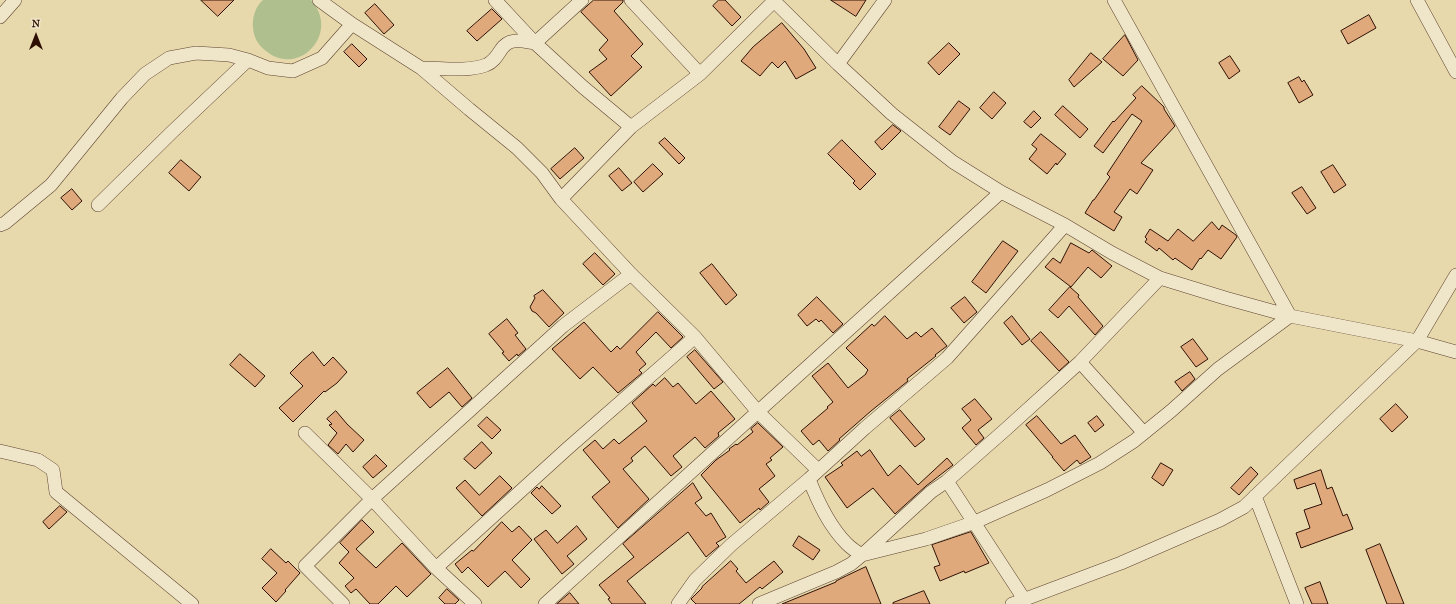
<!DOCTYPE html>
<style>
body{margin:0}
#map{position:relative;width:1456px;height:604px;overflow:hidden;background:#e7d9ac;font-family:"IM FELL French Canon",serif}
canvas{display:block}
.north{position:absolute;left:16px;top:16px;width:40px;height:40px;-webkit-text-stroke:3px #efe6c9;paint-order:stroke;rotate:0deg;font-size:11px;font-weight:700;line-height:16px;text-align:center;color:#2f1004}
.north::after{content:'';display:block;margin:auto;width:14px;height:18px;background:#2f1004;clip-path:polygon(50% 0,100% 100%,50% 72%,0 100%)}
</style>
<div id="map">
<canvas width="1456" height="604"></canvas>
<div class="north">N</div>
</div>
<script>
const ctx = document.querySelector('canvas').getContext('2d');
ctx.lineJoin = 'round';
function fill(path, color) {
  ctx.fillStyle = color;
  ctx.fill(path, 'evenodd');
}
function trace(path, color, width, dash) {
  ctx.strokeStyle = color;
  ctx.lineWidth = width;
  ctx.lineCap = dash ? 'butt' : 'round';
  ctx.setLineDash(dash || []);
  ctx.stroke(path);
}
fill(new Path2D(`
 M 263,0 L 311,0 C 341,33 299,78 266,51 C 258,45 254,38 253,28 C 252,18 255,7 263,0 Z`), '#afc08e');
const building = new Path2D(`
 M 201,0 L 234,0 L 218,16 Z
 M 594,0 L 623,0 L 623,2 L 614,11 L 643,44 L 631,56 L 642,67 L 611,96 L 589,72 L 607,59 L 599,50 L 608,40 L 581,12 Z
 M 719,0 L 725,0 L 741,17 L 732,26 L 713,6 Z
 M 831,0 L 866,0 L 856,16 Z
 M 375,4 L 394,25 L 384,34 L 365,13 Z
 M 492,9 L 502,19 L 477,41 L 467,31 Z
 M 1369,15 L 1376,28 L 1348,44 L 1341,31 Z
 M 782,23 L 804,49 L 816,68 L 796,79 L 785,61 L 778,68 L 772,62 L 760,76 L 741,61 L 753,47 Z
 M 1125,35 L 1138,60 L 1123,76 L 1103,59 Z
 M 949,43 L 960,54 L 939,75 L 928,63 Z
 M 352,44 L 367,59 L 359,67 L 344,52 Z
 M 1091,53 L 1102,62 L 1074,87 L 1069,80 Z
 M 1230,56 L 1240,71 L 1229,79 L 1219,63 Z
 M 1299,77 L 1302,82 L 1304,80 L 1313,95 L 1299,103 L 1288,83 Z
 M 1142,86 L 1164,107 L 1164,109 L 1175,126 L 1141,163 L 1153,170 L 1137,194 L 1130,189 L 1114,212 L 1122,217 L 1114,231 L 1085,213 L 1093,200 L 1094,200 L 1110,177 L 1107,174 L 1142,121 L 1132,114 L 1103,153 L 1094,146 L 1113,121 L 1114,122 L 1136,98 L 1133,95 Z
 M 994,92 L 1006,103 L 992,119 L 980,108 Z
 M 959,101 L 970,109 L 950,135 L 939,127 Z
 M 1063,106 L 1088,129 L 1080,138 L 1055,115 Z
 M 1034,111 L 1041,118 L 1031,128 L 1024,122 Z
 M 893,125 L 901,131 L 882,150 L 875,142 Z
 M 1041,134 L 1066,154 L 1057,165 L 1056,163 L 1047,174 L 1029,159 L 1037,149 L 1032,145 Z
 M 665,138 L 685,158 L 679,164 L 659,143 Z
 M 842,140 L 876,174 L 860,190 L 853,183 L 855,181 L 828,154 Z
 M 575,148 L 584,158 L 560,179 L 551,169 Z
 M 181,160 L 201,177 L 189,191 L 169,173 Z
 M 653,164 L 663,174 L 643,192 L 634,182 Z
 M 1333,165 L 1346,185 L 1334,193 L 1321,172 Z
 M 619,168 L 632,183 L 622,191 L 609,176 Z
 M 1302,187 L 1316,208 L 1307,214 L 1292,193 Z
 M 72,189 L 82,201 L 72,210 L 61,198 Z
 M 1212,222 L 1219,230 L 1222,225 L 1236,235 L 1237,237 L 1221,259 L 1208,250 L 1201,259 L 1200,258 L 1192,270 L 1175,258 L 1173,260 L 1159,248 L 1157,251 L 1145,242 L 1147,239 L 1145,237 L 1150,229 L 1168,241 L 1178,229 L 1193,241 Z
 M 1003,241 L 1018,251 L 986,293 L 972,282 Z
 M 1071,243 L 1089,253 L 1092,250 L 1112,266 L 1101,278 L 1088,267 L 1071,287 L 1045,267 L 1053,258 L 1060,263 Z
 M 595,253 L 615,274 L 603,285 L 583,264 Z
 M 712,264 L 737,295 L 726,305 L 700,273 Z
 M 1070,287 L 1079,295 L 1078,297 L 1103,326 L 1095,335 L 1069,306 L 1058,318 L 1049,310 Z
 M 543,290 L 564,313 L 549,327 L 536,313 L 532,311 L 530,307 L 535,298 L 534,296 Z
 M 817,297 L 843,324 L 833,333 L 821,320 L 819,322 L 816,319 L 807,326 L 798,315 Z
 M 965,297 L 977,312 L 964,323 L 951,308 Z
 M 658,312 L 683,337 L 671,348 L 656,332 L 636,352 L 646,364 L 639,370 L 642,373 L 618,393 L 593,367 L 580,379 L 552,349 L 584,322 L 611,352 L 617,346 L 620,349 Z
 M 885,316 L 907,339 L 916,332 L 921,337 L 932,328 L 947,346 L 935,355 L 936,356 L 907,379 L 908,381 L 871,411 L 839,439 L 840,440 L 828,451 L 819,440 L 813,445 L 801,431 L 828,408 L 827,407 L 833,402 L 812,376 L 828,363 L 848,388 L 866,374 L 866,373 L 868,370 L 846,348 L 872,324 L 874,326 Z
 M 1012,316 L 1030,339 L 1022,345 L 1004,323 Z
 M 507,319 L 518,333 L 515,335 L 526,349 L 518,356 L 517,354 L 509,361 L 502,353 L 504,352 L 489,334 Z
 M 1041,332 L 1069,362 L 1059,371 L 1031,341 Z
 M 1193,339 L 1208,359 L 1196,367 L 1181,347 Z
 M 695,350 L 723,382 L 714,389 L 687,357 Z
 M 313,352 L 324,366 L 333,357 L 347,372 L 337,383 L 325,392 L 324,391 L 293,422 L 279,408 L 303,386 L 290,373 L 302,361 Z
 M 240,354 L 265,376 L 255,387 L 230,365 Z
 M 448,368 L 472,398 L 462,407 L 449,392 L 430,408 L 417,393 Z
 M 1190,372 L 1195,379 L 1182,391 L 1175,382 Z
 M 665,378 L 673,387 L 678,383 L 696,404 L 711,391 L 735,419 L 718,433 L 719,436 L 705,448 L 695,437 L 673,456 L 682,467 L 671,476 L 645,446 L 631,458 L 633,461 L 623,469 L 649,499 L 618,528 L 592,497 L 610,482 L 583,450 L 595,440 L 603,449 L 614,439 L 619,444 L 647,421 L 632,403 L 653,384 L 655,386 Z
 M 975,399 L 992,419 L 978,430 L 984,438 L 976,445 L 962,428 L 971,420 L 962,409 Z
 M 1396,404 L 1408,417 L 1392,432 L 1380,419 Z
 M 900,410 L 925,439 L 915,447 L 890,418 Z
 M 336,411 L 347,424 L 364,440 L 353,452 L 346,444 L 338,454 L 328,445 L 337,433 L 329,425 L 332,424 L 327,419 Z
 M 1037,416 L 1061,444 L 1075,435 L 1091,457 L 1080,464 L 1077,460 L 1064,471 L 1052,457 L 1053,457 L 1026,425 Z
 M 1097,416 L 1104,425 L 1095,432 L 1088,423 Z
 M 487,417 L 501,430 L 492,439 L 478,426 Z
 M 758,423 L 783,447 L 770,458 L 772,460 L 766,464 L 775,476 L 759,489 L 769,502 L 760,510 L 759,508 L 740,523 L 701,475 L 716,460 L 730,450 L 729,449 L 736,444 L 737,445 L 753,432 L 751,429 Z
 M 482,442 L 492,453 L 475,469 L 464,459 Z
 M 870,450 L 888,476 L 900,465 L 918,485 L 947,458 L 953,465 L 926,486 L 895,514 L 873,488 L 847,508 L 825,477 L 843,465 L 841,463 L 857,451 L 861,456 Z
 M 376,455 L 387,466 L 373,478 L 363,467 Z
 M 1161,463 L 1173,470 L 1163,486 L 1152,478 Z
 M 1251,467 L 1258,474 L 1239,495 L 1231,488 Z
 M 1321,470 L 1327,489 L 1332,487 L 1343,516 L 1347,514 L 1353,529 L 1301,548 L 1296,533 L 1310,528 L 1304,510 L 1322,504 L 1315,483 L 1297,489 L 1294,480 Z
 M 500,476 L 512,488 L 482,516 L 456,488 L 465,480 L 479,495 Z
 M 693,483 L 702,498 L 695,503 L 706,516 L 711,513 L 726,537 L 716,543 L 719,546 L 706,557 L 688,532 L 627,581 L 646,604 L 612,604 L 608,599 L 610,598 L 599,585 L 634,557 L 623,544 Z
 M 542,486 L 561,506 L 552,514 L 531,493 L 537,487 L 539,489 Z
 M 60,506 L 67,512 L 49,529 L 43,522 Z
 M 362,520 L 374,532 L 356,549 L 376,568 L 402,543 L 431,574 L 407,597 L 396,586 L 378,604 L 370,604 L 356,589 L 351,593 L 345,586 L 354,578 L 339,563 L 349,552 L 340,543 Z
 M 502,522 L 512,532 L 519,526 L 532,540 L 512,560 L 530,579 L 521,588 L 505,571 L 488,587 L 468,567 L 462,573 L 455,564 L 472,550 L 473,551 Z
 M 577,526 L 587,539 L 567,556 L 574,564 L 562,574 L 534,539 L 546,530 L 557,543 Z
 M 971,532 L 989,563 L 965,573 L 964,571 L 940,581 L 934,567 L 940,565 L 932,545 Z
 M 799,536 L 820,550 L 813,560 L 793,546 Z
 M 1380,544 L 1404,604 L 1387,604 L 1366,550 Z
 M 271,549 L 286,563 L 288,561 L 300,573 L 285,590 L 286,591 L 276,602 L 262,588 L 277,573 L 262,559 Z
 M 731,561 L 738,569 L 736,571 L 746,583 L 774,561 L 783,572 L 762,589 L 760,587 L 739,604 L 696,604 L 691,599 L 702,588 L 702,587 Z
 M 866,567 L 881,604 L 782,604 L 836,582 L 836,581 L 846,576 Z
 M 1320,582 L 1328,604 L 1312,604 L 1305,588 Z
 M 447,589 L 459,600 L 455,604 L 445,604 L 439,598 Z
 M 924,591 L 930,604 L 893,604 L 893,603 Z
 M 570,593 L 579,604 L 557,604 Z`);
fill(building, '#e0a97c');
trace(building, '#2f1004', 1);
const minor = new Path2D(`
 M 319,0 L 352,24 L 421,68 L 469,109 L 517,148 L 542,173 L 561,199 L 631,274 L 695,337 L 758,412 L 818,470
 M 495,0 L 535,43 L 583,87 L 631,127
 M 631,0 L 700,74
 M 773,0 L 838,64 L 892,114 L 953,162 L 1001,192 L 1065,225 L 1112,253 L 1160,278 L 1225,298 L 1290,316 L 1417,341 L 1456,352
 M 1417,0 L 1456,72
 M 0,17 L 15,0
 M 838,64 L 885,0
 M 421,68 C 442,68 466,72 486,65 C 499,60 499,46 510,42 C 518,39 527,42 535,43 L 582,0
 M 561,199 L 631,127 L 700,74 L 775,0
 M 98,205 L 171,133 L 248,60
 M 0,225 L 5,223 L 51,185 L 122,98 L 145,74 L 169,58 L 196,53 L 229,55 L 248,60 L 268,68 L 293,71 L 322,58 L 352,24
 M 1080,362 L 1144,433
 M 305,433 L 372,499 L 436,568 L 475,604
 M 0,451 L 38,460 L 53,470 L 56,492 L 192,604
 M 809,479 C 818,502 829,526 847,544 C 851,548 857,552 862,555
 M 947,481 L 1024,599
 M 1255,496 L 1297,604
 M 862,555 L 926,539 L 975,522 L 1047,490 L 1100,463 L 1134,441 L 1171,411 L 1218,369 L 1290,316 L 1114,0
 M 436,568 L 568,448 L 695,337
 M 343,604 L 305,566 L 372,499 L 563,326 L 631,274
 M 545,604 L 1001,192
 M 678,604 L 695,580 L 731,545 L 809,479 L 865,428 L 947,358 L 1065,225
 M 759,604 L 836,572 L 851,564 L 862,555 L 931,492 L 947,481 L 1005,430 L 1080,362 L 1160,278
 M 1012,604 L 1121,563 L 1220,520 L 1244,507 L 1417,341 L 1456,275`);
trace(minor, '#5d422e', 14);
trace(minor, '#efe6c9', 13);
</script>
